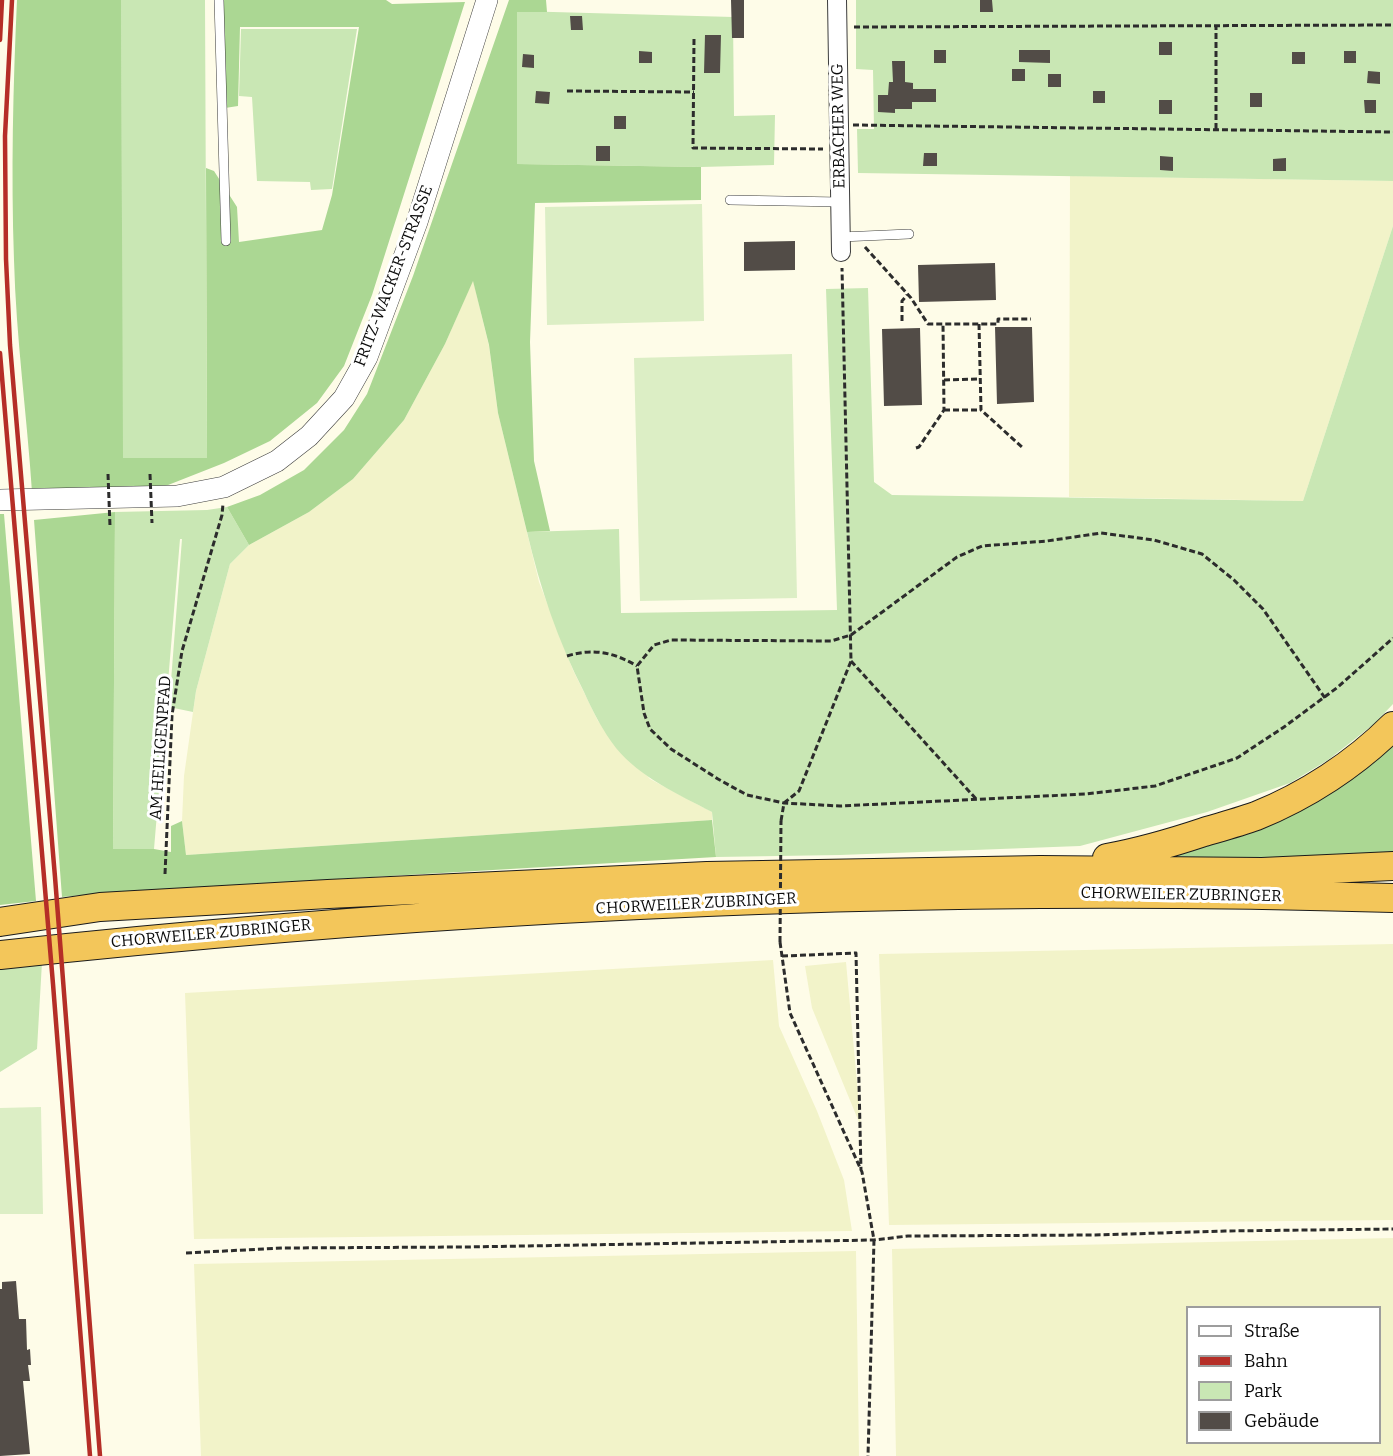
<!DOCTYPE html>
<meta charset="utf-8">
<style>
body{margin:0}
#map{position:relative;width:1393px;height:1456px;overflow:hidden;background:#fefce8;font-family:Bitter,serif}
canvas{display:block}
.legend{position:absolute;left:1186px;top:1306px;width:195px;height:138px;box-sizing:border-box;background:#fff;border:2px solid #9d9d9d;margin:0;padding:8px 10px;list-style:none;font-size:18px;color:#0a0a0a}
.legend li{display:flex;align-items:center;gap:12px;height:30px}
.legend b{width:30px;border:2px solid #9d9d9d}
</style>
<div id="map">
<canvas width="1393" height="1456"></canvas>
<ul class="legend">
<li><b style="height:8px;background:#fff"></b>Straße</li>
<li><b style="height:8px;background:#b52e27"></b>Bahn</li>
<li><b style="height:16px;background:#c9e7b4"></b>Park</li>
<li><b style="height:16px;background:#524c47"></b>Gebäude</li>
</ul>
</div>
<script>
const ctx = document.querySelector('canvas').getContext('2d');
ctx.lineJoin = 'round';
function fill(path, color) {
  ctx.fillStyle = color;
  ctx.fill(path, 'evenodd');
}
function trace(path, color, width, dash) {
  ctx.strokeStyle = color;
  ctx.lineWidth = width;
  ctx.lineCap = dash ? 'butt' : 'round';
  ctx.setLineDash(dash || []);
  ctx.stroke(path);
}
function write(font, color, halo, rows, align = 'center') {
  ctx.font = font + ' Bitter,serif';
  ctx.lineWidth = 6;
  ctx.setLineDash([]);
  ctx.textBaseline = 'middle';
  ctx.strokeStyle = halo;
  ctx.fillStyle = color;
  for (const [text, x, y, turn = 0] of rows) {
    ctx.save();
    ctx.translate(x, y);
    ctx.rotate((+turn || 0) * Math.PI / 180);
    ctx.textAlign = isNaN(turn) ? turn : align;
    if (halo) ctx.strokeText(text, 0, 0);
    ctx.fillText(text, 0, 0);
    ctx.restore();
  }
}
fill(new Path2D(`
 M 1070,176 L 1393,181 L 1393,226 L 1303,501 L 1069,497 Z
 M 473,280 L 489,346 L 498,413 L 539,582 L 573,670 L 598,721 L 650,779 L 712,812 L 712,820 L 186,855 L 182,821 L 184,776 L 196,691 L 230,564 L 249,545 L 309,512 L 353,479 L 404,420 L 445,344 Z
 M 1393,944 L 1393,1220 L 889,1225 L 879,954 Z
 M 773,960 L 779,1026 L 817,1111 L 844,1180 L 852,1231 L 194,1239 L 185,993 Z
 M 846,962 L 861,1127 L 812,1008 L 805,966 Z
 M 1393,1238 L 1393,1456 L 896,1456 L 892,1249 ZM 1188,1308 L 1380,1308 L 1380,1442 L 1188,1442 Z
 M 856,1251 L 859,1456 L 201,1456 L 194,1264 Z`), '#f2f3c9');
fill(new Path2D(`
 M 121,0 L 205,0 L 207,458 L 122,458 Z
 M 856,0 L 1393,0 L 1393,181 L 858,173 L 857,129 L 874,129 L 873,70 L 856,69 Z
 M 517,11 L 733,17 L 734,116 L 775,115 L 774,165 L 701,167 L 517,164 Z
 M 241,29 L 357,29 L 332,189 L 311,190 L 310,182 L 257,181 L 252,97 L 239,96 Z
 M 1393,226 L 1393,704 L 1374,724 L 1328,760 L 1290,783 L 1207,812 L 1080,846 L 840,855 L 716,857 L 712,812 C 678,794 641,778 616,748 C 603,731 593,712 584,692 C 558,641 540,588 527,532 L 619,529 L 621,613 L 837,610 L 826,289 L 868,288 L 874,482 L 892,495 L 1303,501 Z
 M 227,507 L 249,545 L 230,564 L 196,691 L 193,712 L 169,707 L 182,539 L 180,539 L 154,849 L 113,849 L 115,512 L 207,510 Z
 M 42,962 L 37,1049 L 0,1072 L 0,968 Z`), '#c9e7b4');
fill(new Path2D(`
 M 17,0 L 121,0 L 123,458 L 207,458 L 206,168 L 214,171 L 237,207 L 239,242 L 322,230 L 332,195 L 359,27 L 240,27 L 238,106 L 225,108 L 223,0 L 386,0 L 392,4 L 465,2 L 372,295 L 344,366 L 317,403 L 270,441 L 224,463 L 163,487 L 32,492 C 27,415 16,338 14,260 C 11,173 13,87 17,0 Z
 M 509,0 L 546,0 L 547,12 L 517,12 L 517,164 L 701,167 L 701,200 L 535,203 L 530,342 L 534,461 L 550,531 L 527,532 L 498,413 L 489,345 L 473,281 L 445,344 L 404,420 L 353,479 L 309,512 L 249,545 L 227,507 L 260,495 L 304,470 L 344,430 L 367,394 L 413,276 Z
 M 115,512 L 113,849 L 154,849 L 171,852 L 171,826 L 182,821 L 186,855 L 712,820 L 716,857 L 115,892 L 62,897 L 34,520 Z
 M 0,514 L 4,514 L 36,901 L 0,905 Z
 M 1393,737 L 1393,854 L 1308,857 L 1161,857 Z`), '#abd793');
fill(new Path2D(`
 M 702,204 L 704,321 L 547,325 L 545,207 Z
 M 792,354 L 797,598 L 640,601 L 634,358 Z
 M 41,1107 L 43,1214 L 0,1214 L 0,1108 Z`), '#dceec5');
fill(new Path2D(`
 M 731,0 L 744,0 L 744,38 L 732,38 Z
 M 980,0 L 992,0 L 993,12 L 980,12 Z
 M 570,16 L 582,16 L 583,30 L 571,30 Z
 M 705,35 L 721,35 L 720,73 L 704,73 Z
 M 1159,42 L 1172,42 L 1172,55 L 1159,55 Z
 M 934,50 L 946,50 L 946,63 L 934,63 Z
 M 1019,50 L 1050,50 L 1050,63 L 1019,62 Z
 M 639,51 L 652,52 L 652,63 L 639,63 Z
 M 1344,51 L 1356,51 L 1356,63 L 1344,63 Z
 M 1292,52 L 1305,52 L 1305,64 L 1292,64 Z
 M 523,54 L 534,55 L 534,68 L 522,67 Z
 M 892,61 L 905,61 L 905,82 L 913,83 L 913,89 L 936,89 L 936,102 L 912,102 L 912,109 L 895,109 L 895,113 L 878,112 L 878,95 L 888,95 L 889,82 L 893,82 Z
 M 1012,69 L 1025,69 L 1025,81 L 1012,81 Z
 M 1368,71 L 1380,72 L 1380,84 L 1367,83 Z
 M 1048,74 L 1061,74 L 1061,87 L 1048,87 Z
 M 536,91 L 550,92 L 549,104 L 535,103 Z
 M 1093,91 L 1105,91 L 1105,103 L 1093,103 Z
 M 1250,93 L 1262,93 L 1262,107 L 1250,107 Z
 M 1159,100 L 1172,100 L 1172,114 L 1159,114 Z
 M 1364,100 L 1376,100 L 1376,113 L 1365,113 Z
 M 614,116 L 626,116 L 626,129 L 614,129 Z
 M 596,146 L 610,146 L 610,161 L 596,161 Z
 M 924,153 L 937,153 L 937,166 L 923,166 Z
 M 1160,156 L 1173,157 L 1173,171 L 1160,170 Z
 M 1286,158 L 1286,171 L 1273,171 L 1273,159 Z
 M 795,241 L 795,270 L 744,271 L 744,242 Z
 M 995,263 L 996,300 L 919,302 L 918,265 Z
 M 995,327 L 1032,327 L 1034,402 L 997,404 Z
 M 920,328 L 922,405 L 884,406 L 882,329 Z
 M 16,1281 L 19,1319 L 26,1319 L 27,1350 L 30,1349 L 31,1365 L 28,1365 L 30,1381 L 23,1381 L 30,1454 L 0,1456 L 0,1289 L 2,1289 L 2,1282 Z`), '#524c47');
const service = new Path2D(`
 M 219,0 L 226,241
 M 730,200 L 840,202
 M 841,237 L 909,234`);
const minor = new Path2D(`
 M 837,0 L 841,252`);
const tertiary = new Path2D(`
 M 0,500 L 177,496 L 224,487 L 277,461 L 309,436 L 344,398 L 367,357 L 417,222 L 487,0`);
const trunk = new Path2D(`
 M 1107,858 C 1140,852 1171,843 1204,832 C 1221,827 1239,822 1256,816 C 1306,796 1355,764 1393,726
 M 0,922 L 100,907 L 328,894 L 707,876 L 1040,870 L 1262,872 L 1393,866
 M 0,955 C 462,905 929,884 1393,898`);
trace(service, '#3d3d3d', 10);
trace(minor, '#3d3d3d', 20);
trace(tertiary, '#3d3d3d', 22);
trace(trunk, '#1b1b1b', 30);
trace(new Path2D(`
 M 854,27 L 1393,25
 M 694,39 L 693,148 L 823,149
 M 567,91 L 694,92
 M 853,125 L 1393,132
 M 1216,129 L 1216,25
 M 865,247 L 911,298 L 928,324 L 998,324 L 998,319 L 1031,319
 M 902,321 L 902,301 L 907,295
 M 979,324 L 981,410 L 1022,447
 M 944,380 L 980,379
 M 944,410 L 981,410
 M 916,448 L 919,447 L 944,410 L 943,324
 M 567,656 C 593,648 613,652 637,666
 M 851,661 L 977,800
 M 1325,698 L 1263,609 L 1234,580 L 1202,554 L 1154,540 L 1101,533 L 1047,541 L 982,546 L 957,557 L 851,635 L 831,641 L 671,640 L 654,645 L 637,666 L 644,713 L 650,729 L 671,749 L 718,779 L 747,795 L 784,803 L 840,806 L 1086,794 L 1155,786 L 1237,758 L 1284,727 L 1338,687 L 1393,638
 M 781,821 L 784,803 L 799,791 L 851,661 L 842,268
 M 165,874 L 172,715 L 182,651 L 222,515 L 223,504
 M 780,942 L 790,1013 L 862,1172 L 874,1240 L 868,1456
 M 782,956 L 856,953 L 861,1171
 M 186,1253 L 282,1248 L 466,1247 L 874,1240 L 908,1236 L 1095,1235 L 1225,1231 L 1393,1229`), '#2c2c2c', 3, [6, 3]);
trace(service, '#fff', 9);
trace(minor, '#fff', 18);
trace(tertiary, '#fff', 21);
trace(trunk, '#f3c65a', 28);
trace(new Path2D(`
 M 12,0 L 5,136 L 6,259 L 10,345 L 55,877 L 100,1456
 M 0,40 L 2,0
 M 0,353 L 53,984 L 90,1456`), '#b52e27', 4.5);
trace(new Path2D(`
 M 108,474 L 110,526
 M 150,474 L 152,523
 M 780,942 L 781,821`), '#2c2c2c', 3, [6, 3]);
write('16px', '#0a0a0a', '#fff', [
 ["ERBACHER WEG",839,126,-91],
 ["FRITZ-WACKER-STRASSE",394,276,-69],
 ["AM HEILIGENPFAD",161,748,-86],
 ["CHORWEILER ZUBRINGER",1181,895,1],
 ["CHORWEILER ZUBRINGER",696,904,-3],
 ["CHORWEILER ZUBRINGER",211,934,-5]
]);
</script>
